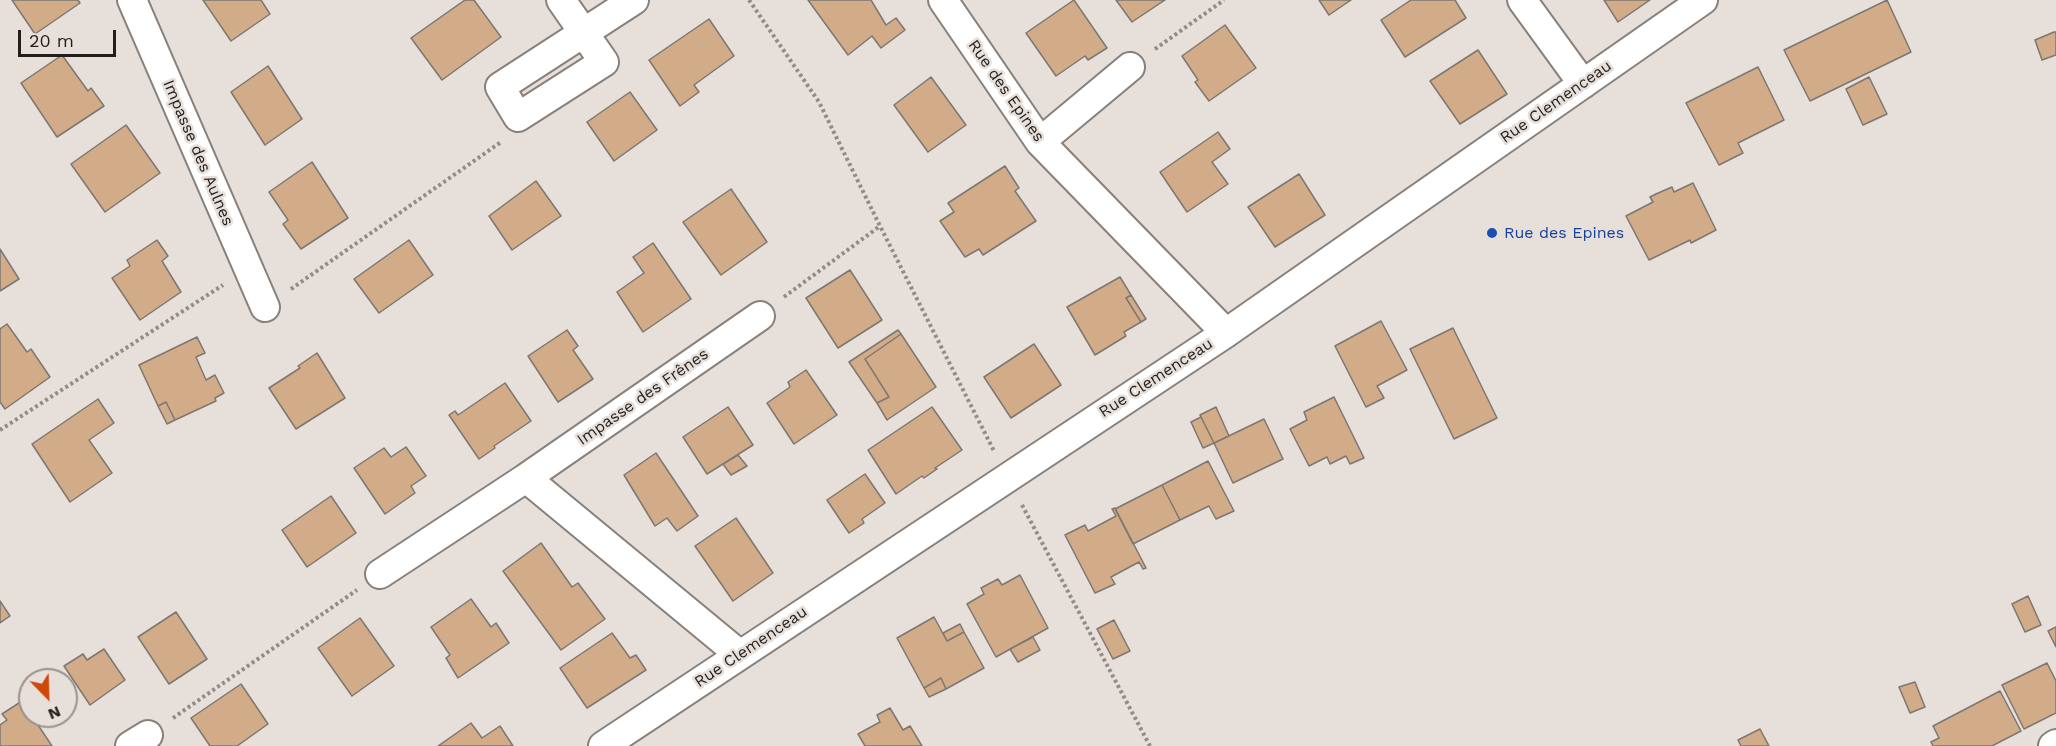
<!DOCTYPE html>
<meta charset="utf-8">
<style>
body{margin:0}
#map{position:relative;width:2056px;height:746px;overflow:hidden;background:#e7dfd9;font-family:"Work Sans",sans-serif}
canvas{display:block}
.north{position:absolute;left:18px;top:668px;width:60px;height:60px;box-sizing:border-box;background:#e7dfd9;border:2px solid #98928d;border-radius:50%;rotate:157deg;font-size:16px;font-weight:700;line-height:24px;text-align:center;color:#211e1c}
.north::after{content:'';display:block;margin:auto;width:21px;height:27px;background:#ce480a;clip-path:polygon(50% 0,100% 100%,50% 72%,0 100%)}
.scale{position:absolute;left:18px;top:30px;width:98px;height:27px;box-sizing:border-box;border:3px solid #211e1c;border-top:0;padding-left:8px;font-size:18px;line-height:21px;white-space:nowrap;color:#211e1c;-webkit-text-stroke:4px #e7dfd9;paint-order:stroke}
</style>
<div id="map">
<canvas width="2056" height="746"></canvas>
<div class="north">N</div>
<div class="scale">20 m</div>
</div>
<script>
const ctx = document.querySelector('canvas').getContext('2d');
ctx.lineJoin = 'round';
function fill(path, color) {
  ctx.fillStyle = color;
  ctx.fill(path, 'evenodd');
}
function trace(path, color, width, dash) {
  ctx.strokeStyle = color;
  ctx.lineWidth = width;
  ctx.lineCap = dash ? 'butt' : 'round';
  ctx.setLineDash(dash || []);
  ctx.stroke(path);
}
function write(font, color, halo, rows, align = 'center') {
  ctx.font = font + ' "Work Sans",sans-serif';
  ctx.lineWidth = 5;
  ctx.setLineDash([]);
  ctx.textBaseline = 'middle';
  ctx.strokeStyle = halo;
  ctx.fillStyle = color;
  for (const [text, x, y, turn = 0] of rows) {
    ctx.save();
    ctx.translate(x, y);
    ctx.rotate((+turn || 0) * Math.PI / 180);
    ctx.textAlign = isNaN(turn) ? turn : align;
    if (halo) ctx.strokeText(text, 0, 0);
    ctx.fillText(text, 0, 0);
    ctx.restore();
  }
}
const building = new Path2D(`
 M 12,0 L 78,0 L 80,3 L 35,34 Z
 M 203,0 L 261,0 L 270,14 L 231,41 Z
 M 465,0 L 474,0 L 501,37 L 442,80 L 411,38 Z
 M 808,0 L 871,0 L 886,25 L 896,18 L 905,30 L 881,48 L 872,36 L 848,55 Z
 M 1074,0 L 1107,48 L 1088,60 L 1085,56 L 1056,76 L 1026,33 Z
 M 1116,0 L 1165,0 L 1132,22 Z
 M 1319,0 L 1351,0 L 1329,15 Z
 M 1411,0 L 1455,0 L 1466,18 L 1405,57 L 1381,20 Z
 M 1604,0 L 1650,0 L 1618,22 Z
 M 1887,0 L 1911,52 L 1810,101 L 1784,50 Z
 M 709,19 L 734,56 L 694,85 L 699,92 L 680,106 L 649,60 Z
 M 1225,25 L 1256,68 L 1209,101 L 1195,82 L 1198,80 L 1182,56 Z
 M 2054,32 L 2056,32 L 2056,55 L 2042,60 L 2035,40 Z
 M 1478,50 L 1507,94 L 1460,124 L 1430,81 Z
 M 62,55 L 88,91 L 91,88 L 104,106 L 57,137 L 21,83 Z
 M 268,66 L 302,119 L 265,145 L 231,92 Z
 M 1758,67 L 1784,120 L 1738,143 L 1743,153 L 1719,165 L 1686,103 Z
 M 931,77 L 966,125 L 928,152 L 894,105 Z
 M 1869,77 L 1887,114 L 1863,125 L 1846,89 Z
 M 630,92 L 657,130 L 614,161 L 587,122 Z
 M 126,125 L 160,173 L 105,212 L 71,164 Z
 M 1218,132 L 1230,149 L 1212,162 L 1228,184 L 1187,212 L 1160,172 Z
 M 312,162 L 348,218 L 301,249 L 283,224 L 288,220 L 269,192 Z
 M 1005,166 L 1019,188 L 1015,191 L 1036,221 L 983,255 L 979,249 L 965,257 L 940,221 L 954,212 L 948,203 Z
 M 1299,174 L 1325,215 L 1275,247 L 1248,207 Z
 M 536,181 L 561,216 L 512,250 L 489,216 Z
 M 1693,183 L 1716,230 L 1691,243 L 1690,240 L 1649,260 L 1626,216 L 1653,202 L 1650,197 L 1656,194 L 1672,187 L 1674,192 Z
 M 731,189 L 767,242 L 721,275 L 683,222 Z
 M 157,240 L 168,256 L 162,261 L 181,292 L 140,320 L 112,278 L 130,266 L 127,260 Z
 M 409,240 L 433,275 L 379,313 L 354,279 Z
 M 653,243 L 691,299 L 643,332 L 617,292 L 644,273 L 633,257 Z
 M 0,249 L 19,279 L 0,291 Z
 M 850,270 L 882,320 L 838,348 L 806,298 Z
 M 1120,277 L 1131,295 L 1126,298 L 1141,322 L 1124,332 L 1126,336 L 1095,355 L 1067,307 Z
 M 1131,295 L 1146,319 L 1141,322 L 1126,298 Z
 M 1381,321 L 1407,370 L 1377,386 L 1384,398 L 1366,407 L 1335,346 Z
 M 7,324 L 27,352 L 31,349 L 50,377 L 5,409 L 0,402 L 0,329 Z
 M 1453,328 L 1497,418 L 1454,439 L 1410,349 Z
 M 567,330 L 578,346 L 573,350 L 593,379 L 558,402 L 528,356 Z
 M 898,330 L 901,334 L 865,359 L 889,397 L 877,403 L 849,362 Z
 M 901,334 L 936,387 L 887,420 L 877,403 L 889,397 L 865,359 Z
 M 197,337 L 205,353 L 196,357 L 206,380 L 215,375 L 224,393 L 215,398 L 216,401 L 175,420 L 166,402 L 158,406 L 139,365 Z
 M 1034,344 L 1061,385 L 1011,418 L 984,377 Z
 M 317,353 L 345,398 L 296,429 L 269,388 L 300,368 L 298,366 Z
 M 806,370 L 837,415 L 794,444 L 767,403 L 790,387 L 788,382 Z
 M 505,383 L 531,421 L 494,446 L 495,448 L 479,459 L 449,415 L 455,411 L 458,415 Z
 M 1334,397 L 1364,458 L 1350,464 L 1346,456 L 1330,464 L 1327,457 L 1309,466 L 1290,429 L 1307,420 L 1304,412 Z
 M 98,399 L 114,423 L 89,440 L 112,473 L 70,502 L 32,444 Z
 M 166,402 L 175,420 L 167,424 L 158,406 Z
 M 728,407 L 753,445 L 707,474 L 683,437 Z
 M 932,407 L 962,450 L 935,468 L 937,469 L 924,478 L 922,476 L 896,494 L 868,450 Z
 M 1216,407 L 1229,436 L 1214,443 L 1200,415 Z
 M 1201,417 L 1214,443 L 1203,448 L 1191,422 Z
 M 1264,419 L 1283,459 L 1233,483 L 1214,443 Z
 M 406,447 L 426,476 L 411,486 L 415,493 L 385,514 L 354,468 L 384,448 L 391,457 Z
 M 656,453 L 698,516 L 677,531 L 667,518 L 655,526 L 624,475 Z
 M 738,455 L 747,466 L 731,475 L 723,464 Z
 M 1208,461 L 1234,511 L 1216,519 L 1209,506 L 1180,520 L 1162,485 Z
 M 865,474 L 885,503 L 862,519 L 864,523 L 849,533 L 827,500 Z
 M 1162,485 L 1180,520 L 1133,544 L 1115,509 Z
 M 331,496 L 356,533 L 307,567 L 282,530 Z
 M 1115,508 L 1146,568 L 1143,569 L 1139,562 L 1111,577 L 1115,584 L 1095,593 L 1065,535 L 1085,525 L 1088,531 L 1116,516 L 1112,509 Z
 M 736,518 L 773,573 L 733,601 L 695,546 Z
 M 541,543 L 572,587 L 578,583 L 605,619 L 561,650 L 503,571 Z
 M 1020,575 L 1048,628 L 996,657 L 967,604 L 984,594 L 981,588 L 998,579 L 1002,585 Z
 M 2028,596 L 2041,625 L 2025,632 L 2012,604 Z
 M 471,599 L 491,627 L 496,623 L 509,643 L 458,678 L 446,658 L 450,655 L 431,627 Z
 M 0,601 L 10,616 L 0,623 Z
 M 176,612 L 207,659 L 169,684 L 138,637 Z
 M 934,617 L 947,641 L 964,632 L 984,668 L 946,689 L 941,678 L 924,688 L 897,638 Z
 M 360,618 L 394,666 L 352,696 L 318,648 Z
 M 1114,620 L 1130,651 L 1113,659 L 1097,629 Z
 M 960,624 L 964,632 L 947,641 L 943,633 Z
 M 2056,627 L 2056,647 L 2048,631 Z
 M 612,633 L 630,658 L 636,655 L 646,670 L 587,708 L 560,668 Z
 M 1033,637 L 1040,650 L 1018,662 L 1010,649 Z
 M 104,649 L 125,680 L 90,705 L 64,666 L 83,654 L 87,660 Z
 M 2047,663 L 2056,681 L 2056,713 L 2024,729 L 2002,685 Z
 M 941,678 L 946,689 L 929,697 L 924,688 Z
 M 1915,682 L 1925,707 L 1910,713 L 1899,687 Z
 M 241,684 L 268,724 L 237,746 L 210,746 L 191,718 Z
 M 2000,691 L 2021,731 L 1992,746 L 1933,746 L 1931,742 L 1939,738 L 1933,726 Z
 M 22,701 L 30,713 L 30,716 L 32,716 L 52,746 L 0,746 L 0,725 L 7,720 L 2,714 Z
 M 890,708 L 903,730 L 910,726 L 922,746 L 865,746 L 858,734 L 880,722 L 877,715 Z
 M 471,723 L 482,738 L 500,726 L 513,746 L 438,746 Z
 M 1760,729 L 1769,746 L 1741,746 L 1738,740 Z`);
fill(building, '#d2ab88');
trace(building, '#7d7771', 1.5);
const street = new Path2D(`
 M 132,0 L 265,307
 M 561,0 L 604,62 L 518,117 L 500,87 L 634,0
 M 943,0 L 1040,142 L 1226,333
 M 1522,0 L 1583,84
 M 1040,142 L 1130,67
 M 526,478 L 739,654
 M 380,574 L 526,478 L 760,316
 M 130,746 L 148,735
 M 603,746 L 1226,333 L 1703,0
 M 2053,746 L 2056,744`);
trace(street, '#88807b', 32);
trace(new Path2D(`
 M 749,0 L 819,102 L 880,226 L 994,451
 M 1155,49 L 1224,0
 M 291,289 L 501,142
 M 784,297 L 880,226
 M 0,430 L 223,285
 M 1022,505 L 1150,746
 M 173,718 L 357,590`), '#918c87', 4, [3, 3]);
trace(street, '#fff', 28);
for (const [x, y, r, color] of [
 [1492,233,6,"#1a4fb4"]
]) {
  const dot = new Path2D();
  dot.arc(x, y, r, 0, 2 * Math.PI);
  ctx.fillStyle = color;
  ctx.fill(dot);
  trace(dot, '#e7dfd9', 2);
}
write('16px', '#211e1c', '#e7dfd9', [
 ["Rue des Epines",1006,91,55],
 ["Rue Clemenceau",1556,102,-35],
 ["Impasse des Aulnes",198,153,67],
 ["Rue Clemenceau",1156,378,-33],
 ["Impasse des Frênes",643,397,-35],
 ["Rue Clemenceau",751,647,-34]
]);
write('16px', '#164399', '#e7dfd9', [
 ["Rue des Epines",1504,233]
], 'left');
</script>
